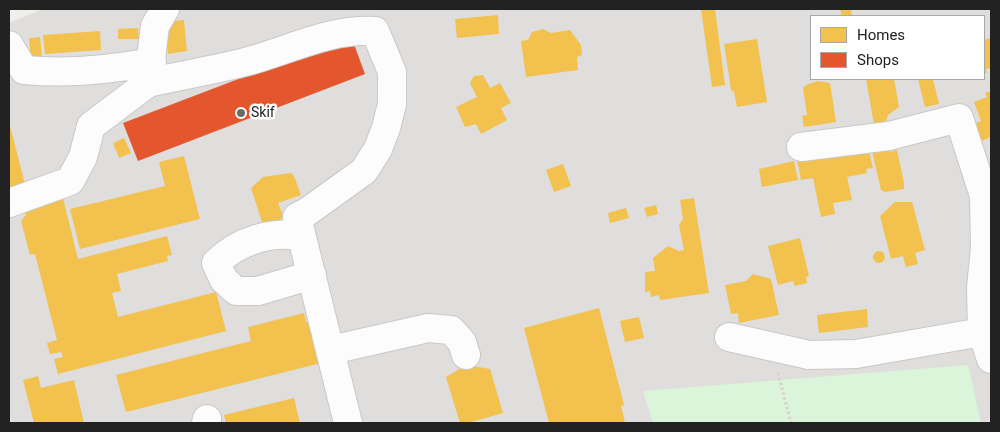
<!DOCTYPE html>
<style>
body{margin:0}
#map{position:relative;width:1000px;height:432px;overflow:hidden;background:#f0eeeb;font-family:Roboto,sans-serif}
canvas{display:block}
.frame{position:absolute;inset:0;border:10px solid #222;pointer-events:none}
.legend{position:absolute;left:810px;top:15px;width:175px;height:65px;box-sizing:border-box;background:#fff;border:1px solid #a7a7a7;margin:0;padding:6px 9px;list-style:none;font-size:15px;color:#222}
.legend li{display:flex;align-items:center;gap:10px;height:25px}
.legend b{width:25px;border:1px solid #a7a7a7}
</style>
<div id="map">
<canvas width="1000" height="432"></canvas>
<div class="frame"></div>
<ul class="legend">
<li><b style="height:14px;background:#f2c14e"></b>Homes</li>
<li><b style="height:14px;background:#e4572e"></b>Shops</li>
</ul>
</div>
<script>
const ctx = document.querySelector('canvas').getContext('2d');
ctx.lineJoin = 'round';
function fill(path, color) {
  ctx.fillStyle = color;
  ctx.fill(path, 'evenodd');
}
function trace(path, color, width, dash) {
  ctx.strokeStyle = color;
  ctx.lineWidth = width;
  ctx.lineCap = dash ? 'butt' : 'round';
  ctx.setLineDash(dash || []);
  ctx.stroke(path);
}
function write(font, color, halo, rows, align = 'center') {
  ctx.font = font + ' Roboto,sans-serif';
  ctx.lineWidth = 5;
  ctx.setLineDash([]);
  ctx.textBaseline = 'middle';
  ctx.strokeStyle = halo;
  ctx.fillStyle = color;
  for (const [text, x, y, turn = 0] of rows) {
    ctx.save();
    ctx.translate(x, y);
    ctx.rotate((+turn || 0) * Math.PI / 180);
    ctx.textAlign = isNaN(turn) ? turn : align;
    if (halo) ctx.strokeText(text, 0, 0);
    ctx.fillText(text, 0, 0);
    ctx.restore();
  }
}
fill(new Path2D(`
 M 43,9 L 991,9 L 991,423 L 9,423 L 9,23 ZM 811,16 L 984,16 L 984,79 L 811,79 Z`), '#dfdedc');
fill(new Path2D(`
 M 968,365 L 981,423 L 653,423 L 643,391 Z`), '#daf5da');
fill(new Path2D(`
 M 701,9 L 715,9 L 725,85 L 712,87 Z
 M 840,9 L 851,9 L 852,15 L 842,16 Z
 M 498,15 L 499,34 L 457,38 L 455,19 Z
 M 184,20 L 187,51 L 168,54 L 164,22 Z
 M 138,28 L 139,39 L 118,39 L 118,29 Z
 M 543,29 L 551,33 L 570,30 L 581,45 L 582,55 L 577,57 L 578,70 L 526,77 L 521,41 L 528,40 L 532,32 Z
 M 100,31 L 101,50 L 45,54 L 43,35 Z
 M 40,37 L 42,57 L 31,58 L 29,38 Z
 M 991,38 L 991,68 L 986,69 L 987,73 L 984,73 L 984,40 Z
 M 757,39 L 767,102 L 737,107 L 734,92 L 731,90 L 724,44 Z
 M 483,75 L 490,88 L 500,83 L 511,103 L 501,108 L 507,120 L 481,134 L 476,124 L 465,127 L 456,107 L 477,97 L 470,83 L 474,76 Z
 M 866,79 L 894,79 L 899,107 L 888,115 L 886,121 L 874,124 Z
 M 918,79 L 933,79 L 939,104 L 925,107 Z
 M 818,81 L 830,83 L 836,122 L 804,127 L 802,116 L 807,115 L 803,88 L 806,85 Z
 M 991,91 L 991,137 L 976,143 L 969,126 L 981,121 L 974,102 L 987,97 L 985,93 Z
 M 9,122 L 26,188 L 9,193 Z
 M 124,138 L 131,153 L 119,158 L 113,143 Z
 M 867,143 L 873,168 L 866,169 L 867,173 L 847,177 L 852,200 L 833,203 L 835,214 L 821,217 L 813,178 L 801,180 L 796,154 Z
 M 887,144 L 890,152 L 897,150 L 904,183 L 904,189 L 885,192 L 881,190 L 871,147 Z
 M 184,156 L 200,219 L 80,249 L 70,209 L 165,186 L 159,162 Z
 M 794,161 L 798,180 L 762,187 L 759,169 Z
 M 563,164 L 571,186 L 554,192 L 546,170 Z
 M 291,173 L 294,176 L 301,195 L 278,203 L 284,218 L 263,225 L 251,188 L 263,177 Z
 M 62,194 L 78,259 L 167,236 L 172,255 L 167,256 L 168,261 L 117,274 L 121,291 L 112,293 L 118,317 L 216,292 L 226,331 L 58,374 L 54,359 L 63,357 L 61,352 L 50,354 L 47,343 L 57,340 L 35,254 L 30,255 L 21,221 L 26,215 L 23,204 Z
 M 694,198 L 709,293 L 660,300 L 659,295 L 651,297 L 650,291 L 645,292 L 645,272 L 655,271 L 653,258 L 668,246 L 679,251 L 684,250 L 679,225 L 683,219 L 680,200 Z
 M 895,202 L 912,202 L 925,250 L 915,253 L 918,264 L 906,267 L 903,256 L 891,259 L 880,216 Z
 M 656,205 L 658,214 L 647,217 L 644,208 Z
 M 626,208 L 629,218 L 610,223 L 608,213 Z
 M 800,238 L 809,276 L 806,277 L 807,283 L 795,286 L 793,281 L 778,285 L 768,246 Z
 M873 257a6 6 0 1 1 12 0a6 6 0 1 1-12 0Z
 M 753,274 L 771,279 L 779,315 L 739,323 L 738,313 L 731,314 L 725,285 L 746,281 Z
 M 599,308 L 624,405 L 621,406 L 625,423 L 549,423 L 524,328 Z
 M 867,309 L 868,327 L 819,333 L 817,315 Z
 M 304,313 L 306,322 L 310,321 L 321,363 L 126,412 L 116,375 L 251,341 L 248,327 Z
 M 639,317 L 644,338 L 625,342 L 620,321 Z
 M 466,365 L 490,369 L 503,413 L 468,423 L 460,423 L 446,377 Z
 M 38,376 L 41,388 L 74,380 L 84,423 L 34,423 L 23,380 Z
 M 294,398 L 300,423 L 226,423 L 224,415 Z`), '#f2c14e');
fill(new Path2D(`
 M 351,36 L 365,74 L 138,161 L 123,123 Z`), '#e4572e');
const minor = new Path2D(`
 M 9,45 L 24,70 C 67,74 109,70 152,62
 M 148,83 C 181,75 216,70 249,61 C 292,49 329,29 375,31 L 392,72 L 392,104 L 386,128 L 378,149 L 364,171 L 307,212 L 297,217 L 348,423
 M 801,147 L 889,136 L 959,118 L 984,196 L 985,248 L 981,288 L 982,332 L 991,359
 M 9,203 L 70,181 L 83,157 L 91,126 L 148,83 L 155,26 L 165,9
 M 302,237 C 272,230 238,241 216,263 L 224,280 L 236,291 L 258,291 L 312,275
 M 729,337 L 809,355 L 856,354 L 982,332
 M 331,350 L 428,328 L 451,330 L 462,342 L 466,355
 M 206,423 L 207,419`);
trace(minor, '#c9c8c7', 30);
trace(new Path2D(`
 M 778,373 L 791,423`), '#dccecd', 3, [2.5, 2.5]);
trace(minor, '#fdfcfc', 28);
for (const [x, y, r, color] of [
 [241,113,5,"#6a6968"]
]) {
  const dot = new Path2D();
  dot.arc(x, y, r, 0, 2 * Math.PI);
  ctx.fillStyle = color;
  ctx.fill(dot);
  trace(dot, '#fff', 2);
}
write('14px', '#222', '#fff', [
 ["Skif",251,113]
], 'left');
</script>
